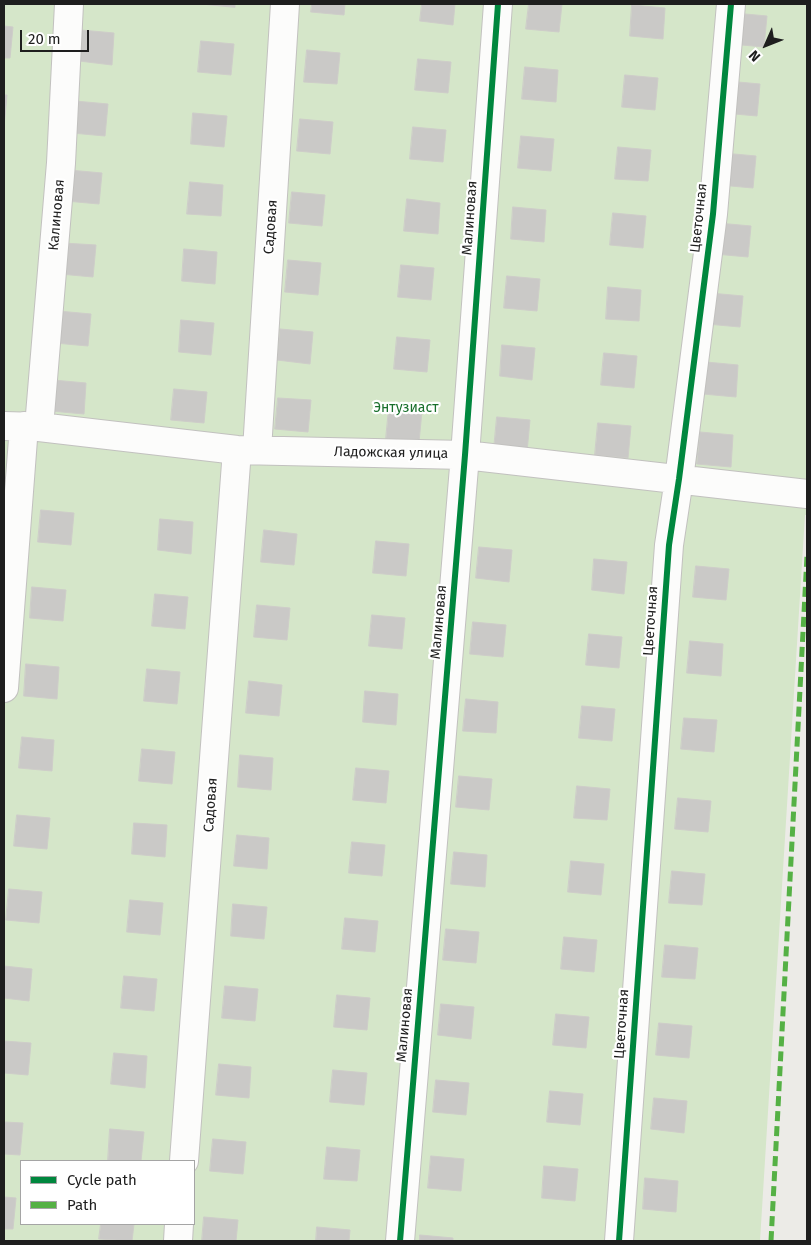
<!DOCTYPE html>
<meta charset="utf-8">
<style>
body{margin:0}
#map{position:relative;width:811px;height:1245px;overflow:hidden;background:#ecebe7;font-family:"Fira Sans",sans-serif}
canvas{display:block}
.frame{position:absolute;inset:0;border:5px solid #1e1e1e;pointer-events:none}
.legend{position:absolute;left:20px;top:1160px;width:175px;height:65px;box-sizing:border-box;background:#fff;border:1px solid #a5a5a5;margin:0;padding:6px 9px;list-style:none;font-size:15px;color:#1e1e1e}
.legend li{display:flex;align-items:center;gap:10px;height:25px}
.legend b{width:25px;border:1px solid #a5a5a5}
.north{position:absolute;left:741px;top:20px;width:50px;height:50px;-webkit-text-stroke:4px #fff;paint-order:stroke;rotate:226deg;font-size:14px;font-weight:700;line-height:20px;text-align:center;color:#1e1e1e}
.north::after{content:'';display:block;margin:auto;width:18px;height:22px;background:#1e1e1e;clip-path:polygon(50% 0,100% 100%,50% 72%,0 100%)}
.scale{position:absolute;left:20px;top:30px;width:69px;height:22px;box-sizing:border-box;border:2px solid #1e1e1e;border-top:0;padding-left:6px;font-size:15px;line-height:18px;white-space:nowrap;color:#1e1e1e;-webkit-text-stroke:4px #fff;paint-order:stroke}
</style>
<div id="map">
<canvas width="811" height="1245"></canvas>
<div class="frame"></div>
<ul class="legend">
<li><b style="height:6px;background:#00873e"></b>Cycle path</li>
<li><b style="height:6px;background:#55b145"></b>Path</li>
</ul>
<div class="north">N</div>
<div class="scale">20 m</div>
</div>
<script>
const ctx = document.querySelector('canvas').getContext('2d');
ctx.lineJoin = 'round';
function fill(path, color) {
  ctx.fillStyle = color;
  ctx.fill(path, 'evenodd');
}
function trace(path, color, width, dash) {
  ctx.strokeStyle = color;
  ctx.lineWidth = width;
  ctx.lineCap = dash ? 'butt' : 'round';
  ctx.setLineDash(dash || []);
  ctx.stroke(path);
}
function write(font, color, halo, rows, align = 'center') {
  ctx.font = font + ' "Fira Sans",sans-serif';
  ctx.lineWidth = 4.5;
  ctx.setLineDash([]);
  ctx.textBaseline = 'middle';
  ctx.strokeStyle = halo;
  ctx.fillStyle = color;
  for (const [text, x, y, turn = 0] of rows) {
    ctx.save();
    ctx.translate(x, y);
    ctx.rotate((+turn || 0) * Math.PI / 180);
    ctx.textAlign = isNaN(turn) ? turn : align;
    if (halo) ctx.strokeText(text, 0, 0);
    ctx.fillText(text, 0, 0);
    ctx.restore();
  }
}
fill(new Path2D(`
 M 4,4 L 807,4 L 807,515 L 805,515 L 760,1241 L 4,1241 ZM 21,1161 L 194,1161 L 194,1224 L 21,1224 Z`), '#d5e6c9');
const building = new Path2D(`
 M 202,4 L 235,4 L 235,7 Z
 M 312,4 L 345,4 L 344,15 L 311,12 Z
 M 422,4 L 455,4 L 453,25 L 420,21 Z
 M 529,4 L 562,4 L 559,32 L 526,29 Z
 M 632,5 L 665,8 L 663,39 L 630,36 Z
 M 734,13 L 767,16 L 764,47 L 731,44 Z
 M 4,26 L 13,27 L 10,58 L 4,58 Z
 M 81,30 L 114,33 L 112,65 L 79,61 Z
 M 201,41 L 234,44 L 231,75 L 198,72 Z
 M 307,50 L 340,53 L 337,84 L 304,82 Z
 M 418,59 L 451,62 L 448,93 L 415,90 Z
 M 525,67 L 558,70 L 556,102 L 522,99 Z
 M 625,75 L 658,78 L 655,110 L 622,107 Z
 M 727,81 L 760,84 L 757,116 L 724,113 Z
 M 4,95 L 7,95 L 4,127 Z
 M 75,101 L 108,104 L 105,136 L 72,133 Z
 M 193,113 L 227,116 L 224,147 L 191,144 Z
 M 300,119 L 333,122 L 330,154 L 297,151 Z
 M 413,127 L 446,130 L 443,162 L 410,159 Z
 M 521,136 L 554,139 L 551,171 L 518,168 Z
 M 618,147 L 651,150 L 648,181 L 615,179 Z
 M 723,153 L 756,156 L 753,188 L 720,185 Z
 M 69,170 L 102,173 L 99,204 L 66,201 Z
 M 190,182 L 223,185 L 221,216 L 187,214 Z
 M 292,192 L 325,195 L 322,226 L 289,223 Z
 M 407,199 L 440,203 L 438,234 L 404,231 Z
 M 513,207 L 546,210 L 544,242 L 511,239 Z
 M 613,213 L 646,216 L 643,248 L 610,245 Z
 M 718,223 L 751,226 L 748,257 L 715,254 Z
 M 63,243 L 96,245 L 93,277 L 60,274 Z
 M 184,249 L 217,252 L 215,284 L 182,281 Z
 M 288,260 L 321,263 L 318,295 L 285,292 Z
 M 401,265 L 434,268 L 431,300 L 398,297 Z
 M 507,276 L 540,279 L 537,311 L 504,308 Z
 M 608,287 L 641,290 L 639,321 L 606,319 Z
 M 710,293 L 743,296 L 740,327 L 707,324 Z
 M 58,311 L 91,314 L 88,346 L 55,343 Z
 M 181,320 L 214,323 L 211,355 L 179,352 Z
 M 280,329 L 313,332 L 310,364 L 277,360 Z
 M 397,337 L 430,340 L 427,372 L 394,369 Z
 M 502,345 L 535,348 L 532,380 L 500,376 Z
 M 604,353 L 637,356 L 634,388 L 601,385 Z
 M 706,362 L 738,365 L 736,397 L 703,394 Z
 M 53,380 L 86,383 L 84,414 L 51,411 Z
 M 174,389 L 207,392 L 204,423 L 171,420 Z
 M 278,398 L 311,400 L 308,432 L 275,429 Z
 M 389,408 L 422,411 L 419,442 L 386,439 Z
 M 497,417 L 530,420 L 527,452 L 494,449 Z
 M 598,423 L 631,426 L 628,458 L 595,455 Z
 M 700,432 L 733,435 L 731,467 L 697,464 Z
 M 41,510 L 74,513 L 71,545 L 38,542 Z
 M 160,519 L 193,522 L 191,554 L 158,550 Z
 M 264,530 L 297,534 L 294,565 L 261,562 Z
 M 376,541 L 409,544 L 406,576 L 373,573 Z
 M 479,547 L 512,550 L 509,582 L 476,578 Z
 M 594,559 L 627,562 L 624,594 L 592,590 Z
 M 696,566 L 729,569 L 726,600 L 693,597 Z
 M 32,587 L 66,590 L 63,621 L 30,618 Z
 M 155,594 L 188,597 L 185,629 L 152,626 Z
 M 257,605 L 290,608 L 287,640 L 254,637 Z
 M 372,615 L 405,618 L 402,649 L 369,646 Z
 M 473,622 L 506,625 L 503,657 L 470,654 Z
 M 589,634 L 622,637 L 619,668 L 586,665 Z
 M 690,641 L 723,644 L 721,676 L 687,673 Z
 M 26,664 L 59,667 L 57,699 L 24,696 Z
 M 147,669 L 180,672 L 177,704 L 144,701 Z
 M 249,681 L 282,685 L 279,716 L 246,713 Z
 M 365,691 L 398,694 L 396,725 L 363,722 Z
 M 466,699 L 498,702 L 496,733 L 463,731 Z
 M 582,706 L 615,709 L 612,741 L 579,738 Z
 M 684,718 L 717,720 L 714,752 L 681,749 Z
 M 22,737 L 54,740 L 52,771 L 19,768 Z
 M 142,749 L 175,752 L 172,784 L 139,781 Z
 M 240,755 L 273,758 L 271,790 L 238,787 Z
 M 356,768 L 389,771 L 386,803 L 353,800 Z
 M 459,776 L 492,779 L 489,810 L 456,807 Z
 M 577,786 L 610,789 L 607,820 L 574,818 Z
 M 678,798 L 711,801 L 708,832 L 675,829 Z
 M 17,815 L 50,818 L 47,849 L 14,846 Z
 M 134,823 L 167,825 L 165,857 L 132,854 Z
 M 237,835 L 269,838 L 267,869 L 234,866 Z
 M 352,842 L 385,845 L 382,876 L 349,873 Z
 M 454,852 L 487,855 L 485,887 L 451,884 Z
 M 571,861 L 604,864 L 601,895 L 568,892 Z
 M 672,871 L 705,874 L 702,905 L 669,903 Z
 M 9,889 L 42,892 L 39,923 L 6,920 Z
 M 130,900 L 163,903 L 160,935 L 127,932 Z
 M 233,904 L 267,907 L 264,939 L 231,936 Z
 M 345,918 L 378,921 L 375,952 L 342,949 Z
 M 446,929 L 479,932 L 476,963 L 443,960 Z
 M 564,937 L 597,940 L 594,972 L 561,969 Z
 M 665,945 L 698,948 L 695,979 L 662,977 Z
 M 4,966 L 32,969 L 29,1001 L 4,998 Z
 M 124,976 L 157,979 L 154,1011 L 121,1008 Z
 M 225,986 L 258,989 L 255,1021 L 222,1018 Z
 M 337,995 L 370,998 L 367,1030 L 334,1027 Z
 M 441,1004 L 474,1007 L 471,1039 L 438,1035 Z
 M 556,1014 L 589,1017 L 586,1048 L 553,1045 Z
 M 659,1023 L 692,1026 L 689,1058 L 656,1055 Z
 M 4,1041 L 31,1043 L 28,1075 L 4,1073 Z
 M 114,1053 L 147,1056 L 145,1088 L 111,1084 Z
 M 219,1064 L 251,1067 L 249,1098 L 216,1095 Z
 M 333,1070 L 367,1073 L 364,1105 L 330,1102 Z
 M 436,1080 L 469,1083 L 466,1115 L 433,1112 Z
 M 550,1091 L 583,1094 L 580,1125 L 547,1122 Z
 M 654,1098 L 687,1101 L 684,1133 L 651,1129 Z
 M 4,1122 L 23,1123 L 20,1155 L 4,1154 Z
 M 110,1129 L 144,1132 L 141,1161 L 108,1161 Z
 M 213,1139 L 246,1142 L 243,1174 L 210,1171 Z
 M 327,1147 L 360,1150 L 357,1181 L 324,1179 Z
 M 431,1156 L 464,1159 L 461,1191 L 428,1188 Z
 M 544,1166 L 578,1169 L 575,1201 L 542,1198 Z
 M 645,1178 L 678,1181 L 676,1212 L 643,1209 Z
 M 4,1197 L 16,1198 L 13,1229 L 4,1229 Z
 M 204,1217 L 238,1220 L 236,1241 L 202,1241 Z
 M 101,1224 L 134,1224 L 132,1241 L 99,1239 Z
 M 317,1227 L 350,1230 L 349,1241 L 316,1241 Z
 M 420,1235 L 453,1238 L 453,1241 L 420,1241 Z`);
fill(building, '#cac9c7');
trace(building, '#cecdc9', 1);
const minor = new Path2D(`
 M 4,426 L 39,427 L 237,450 L 465,455 L 807,494
 M 39,427 L 61,163 L 69,4
 M 257,450 L 285,4
 M 4,688 L 24,426
 M 184,1161 L 237,450
 M 178,1241 L 179,1224
 M 400,1241 L 465,455 L 498,4
 M 619,1241 L 669,545 L 679,479 L 713,214 L 731,4`);
trace(minor, '#c2c1bf', 30);
trace(minor, '#fcfcfb', 28);
trace(new Path2D(`
 M 771,1241 L 807,556`), '#55b145', 5, [10, 5]);
trace(new Path2D(`
 M 400,1241 L 465,455 L 498,4
 M 619,1241 L 669,545 L 679,479 L 713,214 L 731,4`), '#00873e', 6);
write('14px', '#1e1e1e', '#fff', [
 ["Калиновая",57,215,-85],
 ["Малиновая",470,218,-86],
 ["Цветочная",699,218,-84],
 ["Садовая",271,227,-86],
 ["Ладожская улица",391,453,1],
 ["Цветочная",651,621,-86],
 ["Малиновая",439,622,-85],
 ["Садовая",211,805,-86],
 ["Цветочная",622,1024,-86],
 ["Малиновая",405,1025,-85]
]);
write('14px', '#186f2b', '#fff', [
 ["Энтузиаст",406,408]
]);
</script>
